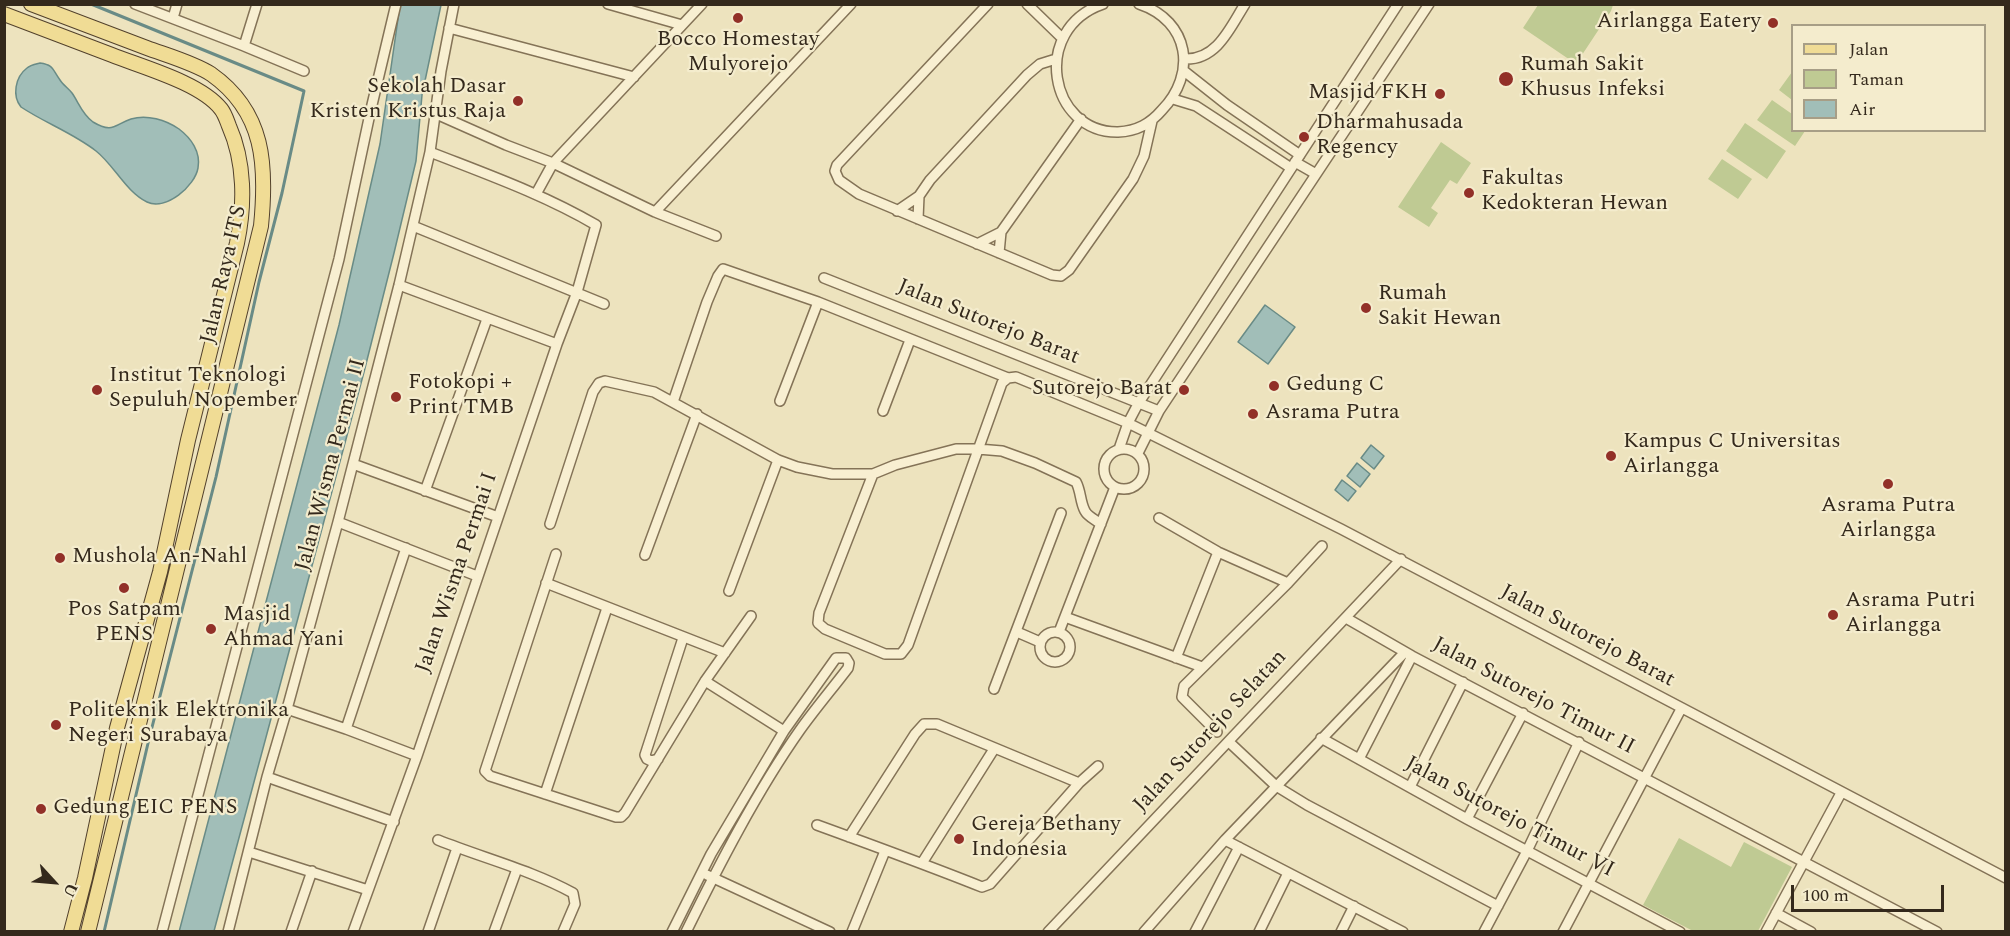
<!DOCTYPE html>
<style>
body{margin:0}
#map{position:relative;width:2010px;height:936px;overflow:hidden;background:#ede3be;font-family:Spectral,serif}
canvas{display:block}
.frame{position:absolute;inset:0;border:6px solid #34291c;pointer-events:none}
.legend{position:absolute;left:1791px;top:24px;width:195px;height:108px;box-sizing:border-box;background:#f4eccd;border:2px solid #a79e86;margin:0;padding:8px 10px;list-style:none;font-size:18px;color:#34291c}
.legend li{display:flex;align-items:center;gap:12px;height:30px}
.legend b{width:30px;border:2px solid #a79e86}
.north{position:absolute;left:24px;top:852px;width:60px;height:60px;-webkit-text-stroke:4px #f4eccd;paint-order:stroke;rotate:116deg;font-size:16px;font-weight:700;line-height:24px;text-align:center;color:#34291c}
.north::after{content:'';display:block;margin:auto;width:21px;height:27px;background:#34291c;clip-path:polygon(50% 0,100% 100%,50% 72%,0 100%)}
.scale{position:absolute;left:1791px;top:885px;width:153px;height:27px;box-sizing:border-box;border:3px solid #34291c;border-top:0;padding-left:8px;font-size:18px;line-height:21px;white-space:nowrap;color:#34291c;-webkit-text-stroke:4px #f4eccd;paint-order:stroke}
</style>
<div id="map">
<canvas width="2010" height="936"></canvas>
<div class="frame"></div>
<ul class="legend">
<li><b style="height:8px;background:#f0dc95"></b>Jalan</li>
<li><b style="height:16px;background:#bfca93"></b>Taman</li>
<li><b style="height:16px;background:#a1beb8"></b>Air</li>
</ul>
<div class="north">U</div>
<div class="scale">100 m</div>
</div>
<script>
const ctx = document.querySelector('canvas').getContext('2d');
ctx.lineJoin = 'round';
function fill(path, color) {
  ctx.fillStyle = color;
  ctx.fill(path, 'evenodd');
}
function trace(path, color, width, dash) {
  ctx.strokeStyle = color;
  ctx.lineWidth = width;
  ctx.lineCap = dash ? 'butt' : 'round';
  ctx.setLineDash(dash || []);
  ctx.stroke(path);
}
function write(font, color, halo, rows, align = 'center') {
  ctx.font = font + ' Spectral,serif';
  ctx.lineWidth = 4.5;
  ctx.setLineDash([]);
  ctx.textBaseline = 'middle';
  ctx.strokeStyle = halo;
  ctx.fillStyle = color;
  for (const [text, x, y, turn = 0] of rows) {
    ctx.save();
    ctx.translate(x, y);
    ctx.rotate((+turn || 0) * Math.PI / 180);
    ctx.textAlign = isNaN(turn) ? turn : align;
    if (halo) ctx.strokeText(text, 0, 0);
    ctx.fillText(text, 0, 0);
    ctx.restore();
  }
}
fill(new Path2D(`
 M 1538,5 L 1613,4 L 1613,5 L 1611,11 L 1576,64 L 1523,28 Z
 M 1792,72 L 1792,100 L 1779,90 Z
 M 1772,100 L 1792,114 L 1792,130 L 1805,131 L 1795,146 L 1757,120 Z
 M 1745,123 L 1786,151 L 1767,179 L 1726,151 Z
 M 1441,142 L 1471,163 L 1457,184 L 1450,180 L 1431,208 L 1438,213 L 1429,227 L 1398,207 Z
 M 1722,159 L 1752,179 L 1738,199 L 1708,179 Z
 M 1679,838 L 1731,867 L 1744,842 L 1792,867 L 1758,931 L 1693,931 L 1643,905 Z`), '#bfca93');
const water = new Path2D(`
 M 400,5 L 441,5 L 422,95 L 416,161 L 394,253 L 364,372 L 214,931 L 179,932 L 339,325 L 380,144 Z
 M 40,63 C 54,65 52,69 60,80 C 63,85 68,88 72,93 C 79,103 82,114 93,122 C 113,134 115,124 131,119 C 147,114 166,120 179,129 C 191,138 201,152 198,168 C 195,186 166,211 147,202 C 126,192 114,165 96,151 C 73,133 45,123 21,107 C 12,96 15,77 27,68 C 30,65 36,64 40,63 Z
 M 1265,305 L 1295,327 L 1268,364 L 1238,342 Z
 M 1371,445 L 1384,456 L 1374,469 L 1361,458 Z
 M 1357,463 L 1370,474 L 1360,487 L 1347,476 Z
 M 1342,480 L 1356,491 L 1348,501 L 1335,490 Z`);
fill(water, '#a1beb8');
trace(water, '#698b86', 1.5);
trace(new Path2D(`
 M 91,4 L 304,91 L 282,193 L 259,282 L 216,477 L 149,739 L 104,932`), '#698b86', 3);
const street = new Path2D(`
 M 135,4 L 244,46 L 304,71
 M 608,4 L 682,25
 M 988,4 L 837,165 L 835,171 L 839,180 L 859,194 L 1052,275 L 1061,276 L 1069,270 L 1133,179 L 1144,156 L 1152,121
 M 1027,4 L 1062,38
 M 1103,4 C 1030,29 1049,133 1118,132 C 1137,131 1150,124 1162,110 C 1197,74 1190,21 1139,4
 M 173,18 L 177,4
 M 449,28 L 634,77
 M 244,46 L 257,4
 M 1185,59 C 1217,60 1230,28 1245,4
 M 1184,71 L 1227,105 L 1300,155
 M 1173,99 L 1196,106 L 1291,168
 M 434,113 L 506,145 L 553,163 L 655,212 L 716,236
 M 1295,162 L 1316,174
 M 536,194 L 553,163 L 702,4
 M 919,196 L 930,180 L 1027,75 L 1040,64 L 1056,59
 M 897,211 L 919,196 L 918,219
 M 655,212 L 851,4
 M 413,226 L 604,304
 M 1001,232 L 1081,119
 M 977,244 L 1001,232 L 999,253
 M 824,278 L 1159,411
 M 399,285 L 557,344
 M 780,401 L 818,302
 M 673,402 L 707,302 L 718,276 L 723,269 L 818,302 L 1008,378
 M 883,411 L 910,340
 M1104 469a20 20 0 1 1 40 0a20 20 0 1 1-40 0Z
 M 1119,449 L 1128,423 L 1138,404 L 1398,4
 M 1138,453 L 1159,411 L 1429,4
 M 353,464 L 498,517
 M 873,474 L 819,613 L 818,623 L 825,629 L 885,654 L 901,654 L 908,645 L 1002,383 L 1008,378 L 1016,377 L 1128,423 L 1341,529 L 2006,878
 M 425,491 L 487,319
 M 1159,518 L 1218,552 L 1288,583
 M 338,522 L 477,576
 M 550,524 L 593,392 L 599,383 L 605,381 L 654,392 L 778,460 L 797,467 L 832,474 L 873,474 L 895,465 L 956,449 L 978,449 L 1002,451 L 1035,463 L 1076,482 C 1081,491 1080,502 1085,511 C 1088,517 1096,520 1101,524
 M 556,554 L 485,771 L 490,776 L 616,817 L 621,817 L 625,813 L 705,681 L 751,616
 M 645,555 L 697,414
 M 546,583 L 725,653
 M 729,591 L 778,460
 M 1065,617 L 1202,667
 M 1346,618 L 1412,656 L 1937,932
 M1040 647a15 15 0 1 1 30 0a15 15 0 1 1-30 0Z
 M 1017,632 L 1040,642
 M 1059,632 L 1115,487
 M 1176,658 L 1218,552
 M 705,681 L 784,731
 M 994,689 L 1061,513
 M 287,709 L 346,729 L 417,756
 M 346,729 L 406,548
 M 1217,732 L 1182,697 L 1184,686 L 1288,583 L 1322,546
 M 1321,738 L 1467,819 L 1680,932
 M 1229,742 L 1276,786 L 1307,805 L 1498,906
 M 658,759 L 651,761 L 647,759 L 645,755 L 683,638
 M 1359,759 L 1412,656
 M 267,777 L 394,822
 M 1410,787 L 1463,682
 M 545,794 L 607,608
 M 1467,819 L 1523,713
 M 817,825 C 872,845 927,865 982,887 L 990,884 L 1079,783 L 1098,766
 M 849,837 L 915,734 L 924,724 L 937,724 L 1079,783
 M 438,840 C 483,858 531,870 573,893 L 575,904 L 563,932
 M 1225,840 L 1403,932
 M 249,852 L 368,890
 M 922,863 L 994,749
 M 707,875 L 830,932
 M 1776,913 L 1811,932
 M 162,932 L 339,259 L 371,109 L 396,4
 M 228,932 L 267,777 L 287,709 L 338,522 L 399,285 L 430,152 L 441,71 L 454,4
 M 291,932 L 312,871
 M 353,932 L 417,756 L 557,344 L 577,292 L 596,225 C 543,194 486,174 430,152
 M 428,932 L 457,848
 M 494,932 L 517,869
 M 672,932 L 711,854 L 784,731 L 836,658 L 846,658 L 849,663 L 848,668 C 832,689 815,709 800,730 C 757,791 719,865 686,932
 M 852,932 L 885,851
 M 1048,932 L 1401,559
 M 1144,932 L 1225,840 L 1405,652
 M 1195,932 L 1239,847
 M 1259,932 L 1288,873
 M 1341,932 L 1354,906
 M 1484,932 L 1527,851 L 1579,742
 M 1563,932 L 1681,709
 M 1766,932 L 1841,793`);
const primary = new Path2D(`
 M 31,4 C 70,19 108,33 147,48 C 166,55 194,63 211,74 C 265,112 267,166 261,226 L 88,932
 M 4,14 C 40,28 76,41 112,55 C 142,67 201,83 221,109 C 225,114 227,121 229,126 C 245,162 245,205 237,243 L 188,440 L 160,572 L 117,728 L 85,878 L 71,932`);
trace(street, '#847357', 12);
trace(primary, '#52412c', 16);
trace(street, '#f8efd1', 9);
trace(primary, '#f0dc95', 14);
for (const [x, y, r, color] of [
 [738,18,6,"#923028"],
 [1773,23,6,"#923028"],
 [1506,79,8,"#923028"],
 [1440,94,6,"#923028"],
 [518,101,6,"#923028"],
 [1304,137,6,"#923028"],
 [1469,193,6,"#923028"],
 [1366,308,6,"#923028"],
 [1274,386,6,"#923028"],
 [97,390,6,"#923028"],
 [1184,390,6,"#923028"],
 [396,397,6,"#923028"],
 [1253,414,6,"#923028"],
 [1611,456,6,"#923028"],
 [1888,484,6,"#923028"],
 [60,558,6,"#923028"],
 [124,588,6,"#923028"],
 [1833,615,6,"#923028"],
 [211,629,6,"#923028"],
 [56,725,6,"#923028"],
 [41,809,6,"#923028"],
 [959,839,6,"#923028"]
]) {
  const dot = new Path2D();
  dot.arc(x, y, r, 0, 2 * Math.PI);
  ctx.fillStyle = color;
  ctx.fill(dot);
  trace(dot, '#f4eccd', 2);
}
write('22px', '#34291c', '#f4eccd', [
 ["Airlangga Eatery",1761,23,"right"],
 ["Bocco Homestay",738,41,"center"],
 ["Mulyorejo",738,66,"center"],
 ["Rumah Sakit",1520,66],
 ["Khusus Infeksi",1520,91],
 ["Sekolah Dasar",506,88,"right"],
 ["Kristen Kristus Raja",506,113,"right"],
 ["Masjid FKH",1428,94,"right"],
 ["Dharmahusada",1316,124],
 ["Regency",1316,149],
 ["Fakultas",1481,180],
 ["Kedokteran Hewan",1481,205],
 ["Rumah",1378,295],
 ["Sakit Hewan",1378,320],
 ["Institut Teknologi",109,377],
 ["Sepuluh Nopember",109,402],
 ["Fotokopi +",408,384],
 ["Print TMB",408,409],
 ["Gedung C",1286,386],
 ["Sutorejo Barat",1172,390,"right"],
 ["Asrama Putra",1265,414],
 ["Kampus C Universitas",1623,443],
 ["Airlangga",1623,468],
 ["Asrama Putra",1888,507,"center"],
 ["Airlangga",1888,532,"center"],
 ["Mushola An-Nahl",72,558],
 ["Asrama Putri",1845,602],
 ["Airlangga",1845,627],
 ["Pos Satpam",124,611,"center"],
 ["PENS",124,636,"center"],
 ["Masjid",223,616],
 ["Ahmad Yani",223,641],
 ["Politeknik Elektronika",68,712],
 ["Negeri Surabaya",68,737],
 ["Gedung EIC PENS",53,809],
 ["Gereja Bethany",971,826],
 ["Indonesia",971,851]
], 'left');
write('22px', '#34291c', '#f4eccd', [
 ["Jalan Raya ITS",225,275,-77],
 ["Jalan Sutorejo Barat",988,323,22],
 ["Jalan Wisma Permai II",332,465,-75],
 ["Jalan Wisma Permai I",458,573,-71],
 ["Jalan Sutorejo Barat",1587,637,28],
 ["Jalan Sutorejo Timur II",1533,697,28],
 ["Jalan Sutorejo Selatan",1211,732,-47],
 ["Jalan Sutorejo Timur VI",1509,818,28]
]);
</script>
